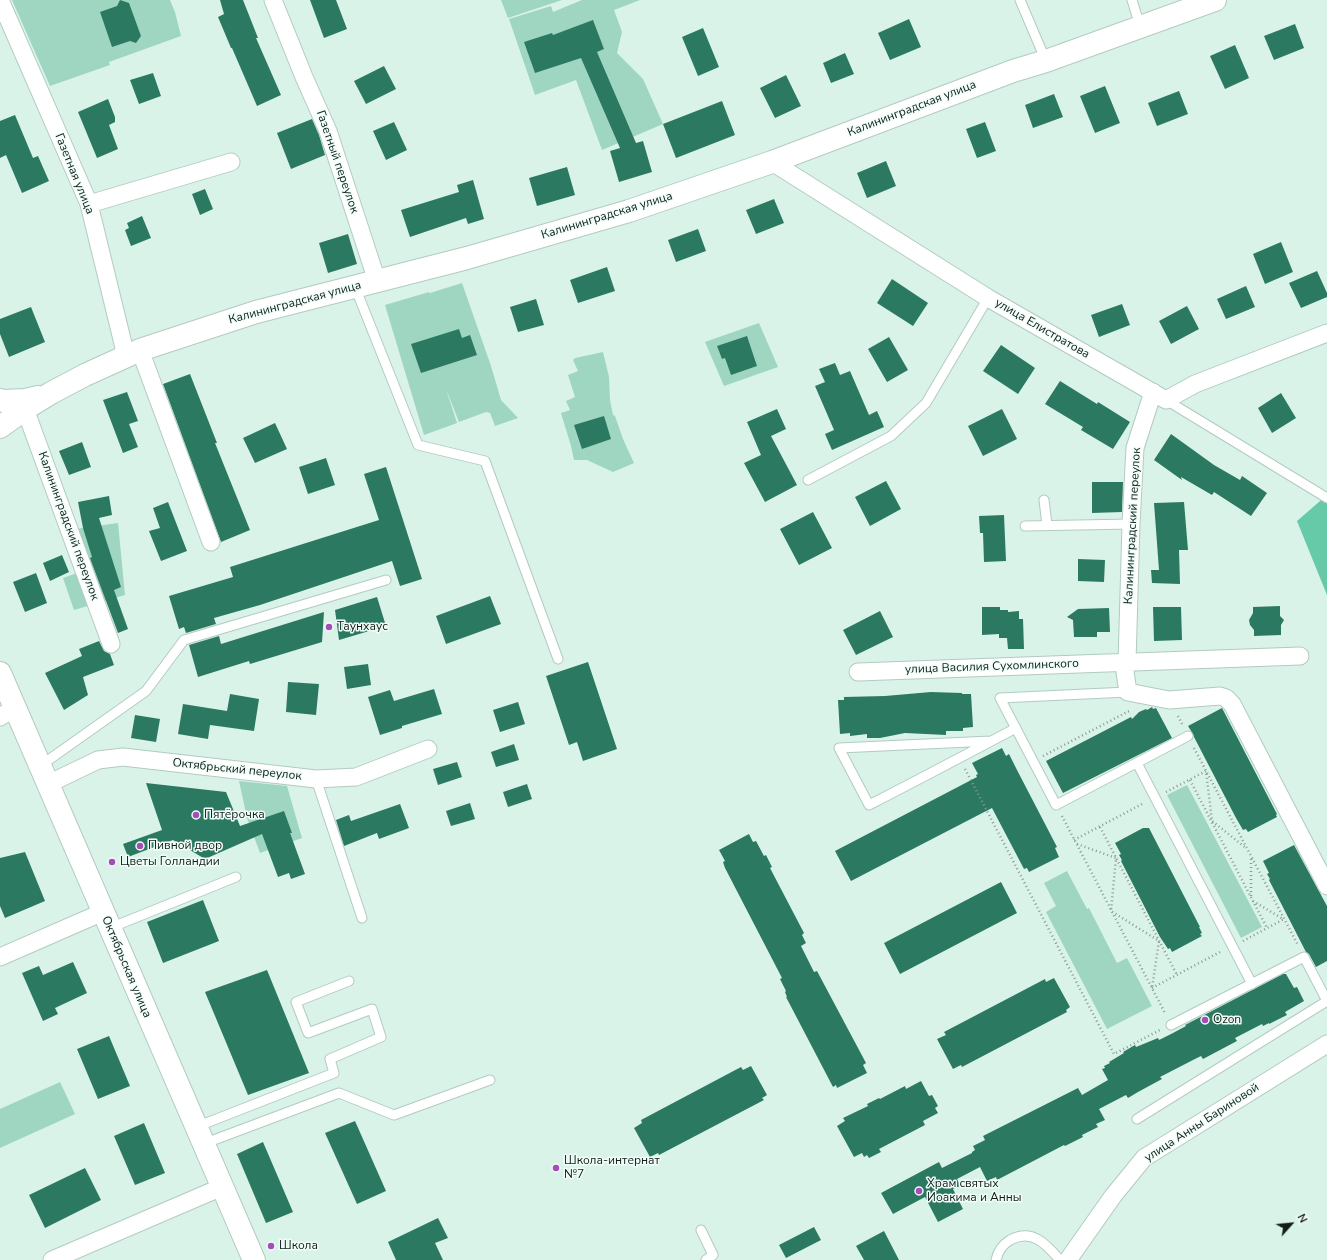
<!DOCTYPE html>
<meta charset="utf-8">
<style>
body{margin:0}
#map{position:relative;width:1327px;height:1260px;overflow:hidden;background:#daf3e9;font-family:"Nunito Sans",sans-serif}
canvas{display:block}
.north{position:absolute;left:1271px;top:1204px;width:40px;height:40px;-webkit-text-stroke:3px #effef8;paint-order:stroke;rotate:63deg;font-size:11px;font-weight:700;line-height:16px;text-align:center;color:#131c18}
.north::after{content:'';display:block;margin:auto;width:14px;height:18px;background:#131c18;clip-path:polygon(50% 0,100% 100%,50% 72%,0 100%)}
</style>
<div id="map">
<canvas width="1327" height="1260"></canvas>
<div class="north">N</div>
</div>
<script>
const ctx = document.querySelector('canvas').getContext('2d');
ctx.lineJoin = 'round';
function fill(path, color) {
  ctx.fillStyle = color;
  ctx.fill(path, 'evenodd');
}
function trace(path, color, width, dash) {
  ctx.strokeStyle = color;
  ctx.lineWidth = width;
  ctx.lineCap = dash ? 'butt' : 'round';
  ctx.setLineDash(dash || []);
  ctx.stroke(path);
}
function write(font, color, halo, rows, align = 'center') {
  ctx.font = font + ' "Nunito Sans",sans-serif';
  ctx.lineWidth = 3;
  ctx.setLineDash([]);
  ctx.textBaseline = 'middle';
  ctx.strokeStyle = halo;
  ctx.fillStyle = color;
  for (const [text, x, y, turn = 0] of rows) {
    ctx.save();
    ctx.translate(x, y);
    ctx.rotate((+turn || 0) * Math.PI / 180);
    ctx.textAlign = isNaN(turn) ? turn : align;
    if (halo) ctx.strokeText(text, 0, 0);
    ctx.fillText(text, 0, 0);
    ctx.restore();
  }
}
fill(new Path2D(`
 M 12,0 L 170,0 L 175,12 L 181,36 L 109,62 L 110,65 L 50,86 Z
 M 501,0 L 562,0 L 508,18 Z
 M 582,0 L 640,0 L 614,10 L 622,32 L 617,53 L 643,79 L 663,124 L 602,150 L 576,80 L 535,95 L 509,19 L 551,6 L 553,12 Z
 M 462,283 L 491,366 L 501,400 L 518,418 L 495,426 L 490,413 L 486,412 L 459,422 L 446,389 L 457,423 L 424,435 L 385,305 L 429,292 L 431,296 L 430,293 Z
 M 759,323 L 778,367 L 724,386 L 705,342 Z
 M 603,352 L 609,377 L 610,400 L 613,415 L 615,416 L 623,439 L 634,463 L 613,472 L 587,460 L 574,460 L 571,446 L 561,413 L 570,410 L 566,401 L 575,397 L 568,375 L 578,371 L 573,360 L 575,358 Z
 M 118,523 L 125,595 L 74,610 L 63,578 L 77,573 L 75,529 Z
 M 239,781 L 287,786 L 302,838 L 260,853 L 247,818 Z
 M 1187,785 L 1262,927 L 1241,938 L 1167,795 Z
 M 1067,871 L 1087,909 L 1089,908 L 1117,963 L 1127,958 L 1152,1006 L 1107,1029 L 1046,912 L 1056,906 L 1044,883 Z
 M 60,1082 L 75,1114 L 0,1148 L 0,1109 Z`), '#9ed6c1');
fill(new Path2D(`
 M 1327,495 L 1327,595 L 1297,521 Z`), '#66c9a8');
fill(new Path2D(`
 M 120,0 L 129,3 L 141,36 L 136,43 L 130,41 L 112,47 L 100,12 L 117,6 Z
 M 220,0 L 243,0 L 258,38 L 256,38 L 281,95 L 257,106 L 232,48 L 231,48 L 218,17 L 224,14 Z
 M 310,0 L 336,0 L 347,29 L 324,38 Z
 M 909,19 L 921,47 L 890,60 L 878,33 Z
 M 593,20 L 604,49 L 597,52 L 636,143 L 643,141 L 652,172 L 619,182 L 610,151 L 620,148 L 581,58 L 535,73 L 524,42 L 552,33 L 553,35 Z
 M 1295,24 L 1304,48 L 1274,60 L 1264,36 Z
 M 703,28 L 719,67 L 698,76 L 682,37 Z
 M 1235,45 L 1249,78 L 1225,89 L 1210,56 Z
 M 845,53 L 854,74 L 831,83 L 823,63 Z
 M 384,66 L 396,89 L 366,104 L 354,81 Z
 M 153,73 L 161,96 L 139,104 L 130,80 Z
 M 786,75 L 801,106 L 775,118 L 760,88 Z
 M 1105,86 L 1120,123 L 1095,133 L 1080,96 Z
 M 1179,91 L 1188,114 L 1157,126 L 1148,103 Z
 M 1054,94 L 1063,117 L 1033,128 L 1025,105 Z
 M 108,99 L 115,117 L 115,122 L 109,125 L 118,149 L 97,158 L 78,112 Z
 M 722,101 L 735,135 L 676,158 L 663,124 Z
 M 15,115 L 33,158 L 38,156 L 49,181 L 22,193 L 6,155 L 0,158 L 0,121 Z
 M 312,119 L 319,135 L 325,155 L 291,169 L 277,133 Z
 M 394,122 L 407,150 L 386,160 L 373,131 Z
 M 985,122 L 996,151 L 977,158 L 966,129 Z
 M 886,161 L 896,186 L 867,198 L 857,173 Z
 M 567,167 L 575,195 L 537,206 L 529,178 Z
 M 473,180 L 484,219 L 468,224 L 466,218 L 410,237 L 401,210 L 459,192 L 457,185 Z
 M 205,189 L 213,209 L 200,215 L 192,194 Z
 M 774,199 L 784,223 L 756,234 L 746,210 Z
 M 142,216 L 151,238 L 131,246 L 125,230 L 129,228 L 127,223 Z
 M 698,229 L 706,251 L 676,262 L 668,240 Z
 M 348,234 L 357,264 L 328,273 L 319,243 Z
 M 1281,242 L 1293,272 L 1265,284 L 1253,254 Z
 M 607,267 L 615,291 L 578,303 L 570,280 Z
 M 1317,271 L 1327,293 L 1327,297 L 1301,308 L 1289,283 Z
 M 892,279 L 928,303 L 913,326 L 877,303 Z
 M 1246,286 L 1255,307 L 1226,319 L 1217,299 Z
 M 536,299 L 544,325 L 518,332 L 510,307 Z
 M 1122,304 L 1130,325 L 1099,337 L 1091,315 Z
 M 1187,306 L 1199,329 L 1171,344 L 1159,321 Z
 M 31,307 L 45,342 L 9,357 L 0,334 L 0,319 Z
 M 459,329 L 462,338 L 470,335 L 477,355 L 421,373 L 411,344 Z
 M 747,336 L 757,366 L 731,375 L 725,358 L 722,359 L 717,346 Z
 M 889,337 L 908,370 L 887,382 L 868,349 Z
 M 1001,345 L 1035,368 L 1018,394 L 983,371 Z
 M 835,363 L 840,375 L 850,371 L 869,415 L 877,411 L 884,427 L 832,450 L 825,434 L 834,430 L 815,386 L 825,382 L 819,369 Z
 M 190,374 L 217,443 L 215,443 L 250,530 L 221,542 L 163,384 Z
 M 1060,381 L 1097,404 L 1098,402 L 1130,422 L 1113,449 L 1081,430 L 1083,427 L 1045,404 Z
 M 127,392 L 138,421 L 129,424 L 138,447 L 123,453 L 103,400 Z
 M 1281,393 L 1296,418 L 1272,433 L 1258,408 Z
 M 777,409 L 786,429 L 771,436 L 797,485 L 765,502 L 744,463 L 761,455 L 747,422 Z
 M 1002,409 L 1017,439 L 983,456 L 968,426 Z
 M 604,416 L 611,439 L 582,449 L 574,425 Z
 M 275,423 L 287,449 L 255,463 L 243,438 Z
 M 1171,434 L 1214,465 L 1240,480 L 1242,476 L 1267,493 L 1251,516 L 1214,492 L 1212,495 L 1181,477 L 1182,480 L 1154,460 Z
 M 82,442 L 91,467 L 69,475 L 59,451 Z
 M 326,458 L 335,485 L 308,494 L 299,467 Z
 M 386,467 L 422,579 L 400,586 L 392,561 L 260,605 L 214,618 L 216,624 L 186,633 L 184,627 L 179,629 L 169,596 L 233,577 L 230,567 L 379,520 L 364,474 Z
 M 886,481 L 901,509 L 870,526 L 855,497 Z
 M 1092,482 L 1123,482 L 1122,512 L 1092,513 Z
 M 109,496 L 112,515 L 99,518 L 121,587 L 114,590 L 128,629 L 118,633 L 90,558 L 92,557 L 83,528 L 78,502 Z
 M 168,502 L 187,551 L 161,561 L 149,531 L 160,528 L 153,508 Z
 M 1184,502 L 1188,550 L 1179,550 L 1180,584 L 1152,583 L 1151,570 L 1159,570 L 1154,503 Z
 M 813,512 L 832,548 L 799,565 L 780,529 Z
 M 1004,515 L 1006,561 L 984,562 L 983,533 L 980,533 L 979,516 Z
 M 62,555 L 69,572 L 50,581 L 43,563 Z
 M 1078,559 L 1105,560 L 1104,582 L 1078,581 Z
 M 36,573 L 47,603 L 25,612 L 13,582 Z
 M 490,596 L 501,624 L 446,644 L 436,616 Z
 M 377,597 L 386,626 L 339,640 L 335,610 Z
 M 1280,606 L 1280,616 L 1284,620 L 1281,625 L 1281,635 L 1254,636 L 1254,630 L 1250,625 L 1249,620 L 1253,613 L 1253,607 Z
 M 982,607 L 1000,607 L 1000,610 L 1008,610 L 1008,612 L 1019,611 L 1019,619 L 1023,619 L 1024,649 L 1008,649 L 1007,638 L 999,638 L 999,634 L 982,635 Z
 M 1153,607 L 1181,607 L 1182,640 L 1154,641 Z
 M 1109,608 L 1110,632 L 1097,632 L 1097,637 L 1074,637 L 1073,620 L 1067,617 L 1078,609 Z
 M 880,611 L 893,637 L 856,655 L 843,630 Z
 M 324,612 L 322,642 L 250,664 L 249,661 L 198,677 L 189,645 L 219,636 L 221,644 Z
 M 99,641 L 104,651 L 110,654 L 114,665 L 83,677 L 88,695 L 64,710 L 45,673 L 82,656 L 79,649 Z
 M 588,662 L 617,749 L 583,761 L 577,742 L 569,745 L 546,676 Z
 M 368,664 L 371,685 L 347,689 L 344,667 Z
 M 288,682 L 319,684 L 316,715 L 286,712 Z
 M 434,689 L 442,714 L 402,726 L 402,728 L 380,735 L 368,697 L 390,690 L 394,701 Z
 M 931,692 L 962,693 L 962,694 L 971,694 L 973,727 L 963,728 L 963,731 L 946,731 L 946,735 L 905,733 L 880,738 L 867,738 L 867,734 L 850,736 L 850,733 L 840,734 L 838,700 L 844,700 L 844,697 L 885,696 Z
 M 230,694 L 259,699 L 254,731 L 210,725 L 208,739 L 178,734 L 183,704 L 227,711 Z
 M 518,702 L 525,724 L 500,732 L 493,710 Z
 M 1152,707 L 1153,709 L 1156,708 L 1172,738 L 1063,793 L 1046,761 L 1131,717 L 1132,719 L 1139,712 L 1146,709 L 1147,710 Z
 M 1222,708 L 1277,814 L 1276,815 L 1277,817 L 1248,832 L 1246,829 L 1243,830 L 1236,818 L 1194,737 L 1193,734 L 1188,726 Z
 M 135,715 L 160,719 L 156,742 L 131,738 Z
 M 514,744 L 519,760 L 496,767 L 491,752 Z
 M 1002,748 L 1006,756 L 1009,754 L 1017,770 L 1057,847 L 1055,848 L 1059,857 L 1029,872 L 1027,868 L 1024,869 L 992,808 L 851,881 L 835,851 L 977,777 L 976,775 L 978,774 L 972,763 Z
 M 457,762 L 462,777 L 438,785 L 433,769 Z
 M 146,783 L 226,792 L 240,826 L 284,811 L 292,833 L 290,833 L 305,874 L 291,879 L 289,873 L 278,877 L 262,834 L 205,859 L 173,840 L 128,857 L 123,844 L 162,830 Z
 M 527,784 L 532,799 L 508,807 L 503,792 Z
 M 470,803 L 475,819 L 451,826 L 446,811 Z
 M 400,804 L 409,828 L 379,839 L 377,833 L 344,846 L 336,820 L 349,815 L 351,821 Z
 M 1143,828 L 1149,828 L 1200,927 L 1199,927 L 1202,933 L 1200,934 L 1202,936 L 1172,952 L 1170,948 L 1168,949 L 1160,937 L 1121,861 L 1122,860 L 1119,855 L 1121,854 L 1115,843 Z
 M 749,834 L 753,842 L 756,841 L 764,856 L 766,855 L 772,867 L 770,868 L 804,933 L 802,935 L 806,943 L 801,946 L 814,972 L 817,971 L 866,1063 L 863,1065 L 867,1073 L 837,1088 L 836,1085 L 833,1087 L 786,997 L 787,997 L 785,992 L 786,991 L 780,979 L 782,978 L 725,868 L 723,862 L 725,861 L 719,850 Z
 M 1294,845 L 1327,906 L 1327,961 L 1316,967 L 1309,954 L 1306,952 L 1269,880 L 1270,879 L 1267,874 L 1269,873 L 1263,861 Z
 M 25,852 L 45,901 L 5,918 L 0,906 L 0,858 Z
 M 1001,882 L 1017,913 L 900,974 L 884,943 Z
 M 203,900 L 219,941 L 163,963 L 147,922 Z
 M 73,962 L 87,993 L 55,1008 L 58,1014 L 43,1021 L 22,973 L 39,966 L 43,975 Z
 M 267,970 L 309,1073 L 248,1095 L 205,992 Z
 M 1283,974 L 1286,974 L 1294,988 L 1297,987 L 1304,1001 L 1285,1012 L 1287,1015 L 1269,1024 L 1269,1023 L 1263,1026 L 1262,1024 L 1235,1038 L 1237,1041 L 1203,1059 L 1201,1056 L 1193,1060 L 1160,1077 L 1162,1079 L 1138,1092 L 1128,1098 L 1126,1095 L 1099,1109 L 1105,1120 L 1096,1124 L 1098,1127 L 1082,1135 L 1083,1137 L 1065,1146 L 1064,1145 L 997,1180 L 996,1177 L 987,1181 L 980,1167 L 957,1179 L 960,1186 L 953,1189 L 963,1209 L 938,1222 L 925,1197 L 893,1214 L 881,1193 L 939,1162 L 942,1168 L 972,1153 L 972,1152 L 975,1150 L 973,1146 L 985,1140 L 983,1136 L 1078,1088 L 1082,1095 L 1108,1080 L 1102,1069 L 1105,1068 L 1104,1066 L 1110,1063 L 1109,1062 L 1124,1053 L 1123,1052 L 1135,1045 L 1136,1047 L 1158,1038 L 1159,1040 L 1173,1033 L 1186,1026 L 1185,1025 Z
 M 1054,978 L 1070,1007 L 1066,1010 L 1067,1012 L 962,1067 L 961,1065 L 953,1069 L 937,1039 L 946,1035 L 944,1032 L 1045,979 L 1046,982 Z
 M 109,1036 L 130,1086 L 98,1099 L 77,1049 Z
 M 751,1066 L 767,1095 L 762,1098 L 764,1100 L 659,1155 L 658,1153 L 650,1157 L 634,1128 L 642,1123 L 641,1120 L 741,1067 L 743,1070 Z
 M 921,1081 L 929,1096 L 932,1095 L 938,1106 L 935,1108 L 938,1113 L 923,1121 L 925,1125 L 879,1149 L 881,1152 L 869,1158 L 867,1155 L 864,1157 L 862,1153 L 854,1157 L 837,1126 L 845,1121 L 843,1118 L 868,1106 L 867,1104 L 879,1098 L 880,1099 L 905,1086 L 906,1089 Z
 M 355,1121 L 386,1191 L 357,1204 L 325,1133 Z
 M 144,1123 L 165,1173 L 135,1185 L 114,1136 Z
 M 263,1142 L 293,1212 L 266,1223 L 237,1154 Z
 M 85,1168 L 101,1200 L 45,1228 L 29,1195 Z
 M 438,1218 L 448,1238 L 435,1243 L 443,1260 L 396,1260 L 388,1242 Z
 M 814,1227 L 821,1240 L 786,1258 L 779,1245 Z
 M 884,1231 L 899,1260 L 864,1260 L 856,1246 Z`), '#2c7961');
const lane = new Path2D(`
 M 1020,0 L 1046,61
 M 1132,0 L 1140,26
 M 355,287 L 418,445 L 485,461 L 558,659
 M 1166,400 L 1327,498
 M 808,480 L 891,436 L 926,403 L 988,298
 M 1044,500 L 1047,525
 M 1025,526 L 1131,524
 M 1128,692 L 1000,698 L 1056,805 L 1188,736
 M 991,741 L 839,748 L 869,805 C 918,780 967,754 1016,728
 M 1137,763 L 1252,984
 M 40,766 L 146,691 L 184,640 L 386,580
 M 316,779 L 362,918
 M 110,928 L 236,877
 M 1171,1025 L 1304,957 L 1327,1001
 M 1137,1119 L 1327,1001
 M 196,1127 L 334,1073 L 330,1059 L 381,1037 L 372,1009 L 308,1033 L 296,1002 L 349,981
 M 203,1144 L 339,1093 L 394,1115 L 490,1080
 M 701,1230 L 713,1255 L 706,1260
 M 996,1260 C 998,1251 1002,1245 1010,1240 C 1032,1228 1046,1244 1060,1260`);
const street = new Path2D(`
 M 0,0 L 89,204 L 126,356
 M 273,0 L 304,77 L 328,131 L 377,281
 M 772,162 L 988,298 L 1166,400 L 1195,384 L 1327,333
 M 89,204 L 231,162
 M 140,350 L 211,542
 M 1153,392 L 1135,448 L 1131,524 L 1127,662 L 1125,672 L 1128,692 L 1169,700 L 1220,696 L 1226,698 L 1232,704 L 1327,886
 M 25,409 L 111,644
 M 858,672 L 1300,656
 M 0,717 L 14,708
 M 48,784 L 98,760 L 123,757 L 316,779 L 356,777 L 428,749
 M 0,957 L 103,912
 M 52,1260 L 222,1187
 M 1068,1260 L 1113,1196 L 1144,1158 L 1327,1044`);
const secondary = new Path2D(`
 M 0,400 L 3,401 L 25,400 L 38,397
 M 0,427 L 25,409 L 51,393 L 85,375 L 140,350 L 256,312 L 467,258 L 629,211 L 772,162 L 1013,71 L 1046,61 L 1215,0
 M 0,673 L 254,1260`);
trace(lane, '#b2cbc1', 11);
trace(street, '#b2cbc1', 19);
trace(secondary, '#b2cbc1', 24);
trace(new Path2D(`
 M 1178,716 L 1183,726
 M 1194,748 L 1298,945
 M 1043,756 L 1131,710
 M 965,769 L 1114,1054 L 1160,1030
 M 1190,780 L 1267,928
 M 1166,792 L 1206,771 L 1212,821 L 1246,848
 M 1062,816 L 1165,1013
 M 1100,827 L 1177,975
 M 1074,840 L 1144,803
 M 1077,844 L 1116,858 L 1111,911 L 1159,941 L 1152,988
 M 1251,896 L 1251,857
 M 1253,901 L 1283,919
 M 1243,941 L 1284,919
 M 1152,988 L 1220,952`), '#889a93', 2.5, [1, 3]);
trace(lane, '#fff', 9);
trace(street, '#fff', 17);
trace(secondary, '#fff', 22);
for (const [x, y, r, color] of [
 [329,627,4,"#a44db9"],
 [196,815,4,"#a44db9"],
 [140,846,4,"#a44db9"],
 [112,862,4,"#a44db9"],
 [1205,1020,4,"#a44db9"],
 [556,1168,4,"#a44db9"],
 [919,1191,4,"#a44db9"],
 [271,1246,4,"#a44db9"]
]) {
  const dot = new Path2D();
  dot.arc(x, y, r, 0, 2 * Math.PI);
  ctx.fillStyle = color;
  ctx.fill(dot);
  trace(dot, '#effef8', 1.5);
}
write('12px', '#131c18', '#effef8', [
 ["Калининградская улица",912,109,-21],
 ["Газетный переулок",337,162,71],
 ["Газетная улица",74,174,68],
 ["Калининградская улица",607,216,-17],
 ["Калининградская улица",295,303,-15],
 ["улица Елистратова",1042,329,30],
 ["Калининградский переулок",68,526,70],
 ["Калининградский переулок",1133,526,-87],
 ["улица Василия Сухомлинского",992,667,-2],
 ["Октябрьский переулок",237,770,6],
 ["Октябрьская улица",126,967,67],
 ["улица Анны Бариновой",1202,1123,-33]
]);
write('12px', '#131c18', '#effef8', [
 ["Таунхаус",337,627],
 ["Пятёрочка",204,815],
 ["Пивной двор",148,846],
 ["Цветы Голландии",120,862],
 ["Ozon",1213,1020],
 ["Школа-интернат",564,1161],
 ["№7",564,1175],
 ["Храм святых",927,1184],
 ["Иоакима и Анны",927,1198],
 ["Школа",279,1246]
], 'left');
</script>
